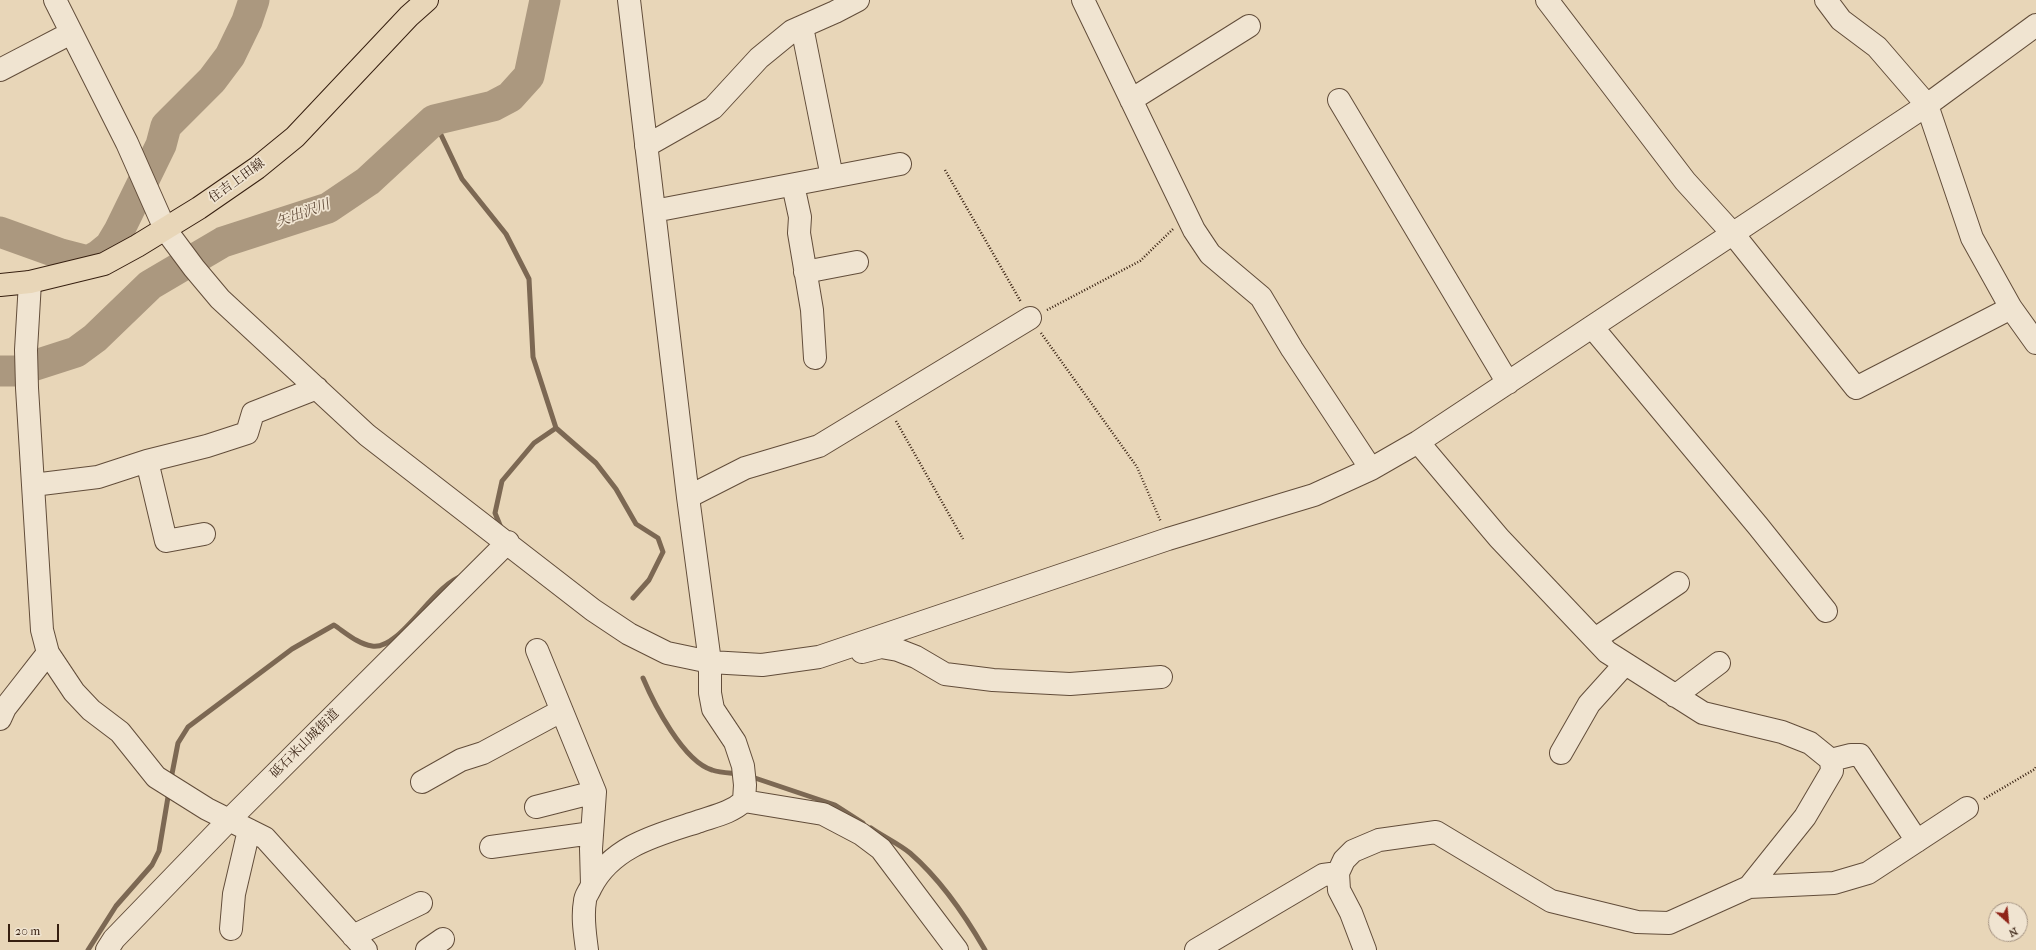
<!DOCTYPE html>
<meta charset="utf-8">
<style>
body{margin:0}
#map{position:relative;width:2036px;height:950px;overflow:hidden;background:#e8d6b8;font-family:"IM FELL French Canon",serif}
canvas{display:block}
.north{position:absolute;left:1988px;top:902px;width:40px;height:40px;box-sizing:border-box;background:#f0e4d1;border:1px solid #a69584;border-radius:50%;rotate:153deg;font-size:11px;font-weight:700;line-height:16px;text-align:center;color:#361f10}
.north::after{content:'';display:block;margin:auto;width:14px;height:18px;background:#8f2418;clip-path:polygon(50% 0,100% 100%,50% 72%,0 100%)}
.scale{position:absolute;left:8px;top:924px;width:51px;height:18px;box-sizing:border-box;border:2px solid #361f10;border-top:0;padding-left:5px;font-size:12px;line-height:14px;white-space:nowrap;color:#361f10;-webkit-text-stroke:3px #f0e4d1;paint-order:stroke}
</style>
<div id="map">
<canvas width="2036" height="950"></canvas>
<div class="north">N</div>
<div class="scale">20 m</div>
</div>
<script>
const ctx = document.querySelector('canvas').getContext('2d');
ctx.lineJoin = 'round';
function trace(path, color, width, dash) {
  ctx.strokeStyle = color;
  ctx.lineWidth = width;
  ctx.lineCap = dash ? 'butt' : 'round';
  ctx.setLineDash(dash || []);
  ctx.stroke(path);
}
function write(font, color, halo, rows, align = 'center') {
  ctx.font = font + ' "IM FELL French Canon","Noto Serif JP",serif';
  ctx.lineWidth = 3.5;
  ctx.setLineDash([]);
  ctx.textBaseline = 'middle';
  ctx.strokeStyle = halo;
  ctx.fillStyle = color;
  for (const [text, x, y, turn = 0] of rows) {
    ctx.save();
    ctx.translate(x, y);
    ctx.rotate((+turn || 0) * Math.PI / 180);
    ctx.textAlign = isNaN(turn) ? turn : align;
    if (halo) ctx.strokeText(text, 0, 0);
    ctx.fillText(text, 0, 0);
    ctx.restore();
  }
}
trace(new Path2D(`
 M 434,120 L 462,179 L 506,234 L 529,279 L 533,357 L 556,428 L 596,463 L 616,489 L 636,524 L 658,538 L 663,552 L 649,580 L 633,598
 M 502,530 L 495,513 L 502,481 L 534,443 L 556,428
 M 643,678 C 654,704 683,761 712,770 C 720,773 730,773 739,774
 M 749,776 L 835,805 L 863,823
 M 171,779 L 178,743 L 188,727 L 292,649 L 334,625 C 346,633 358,644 372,646 C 400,651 433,584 463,576
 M 871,828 C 884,837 899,844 910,853 C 941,880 965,915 985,950
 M 88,950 L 116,906 L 152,865 L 159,851 L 169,791`), '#7c6853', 5);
trace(new Path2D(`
 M 0,232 L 61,254 L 88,261 L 99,255 L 110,246 L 119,231 L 161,145 L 166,126 L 212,80 L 230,56 L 247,21 L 254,0
 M 0,371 L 17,371 L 76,352 L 95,338 L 150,285 L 223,242 L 328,208 L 368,181 L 434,120 L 493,106 L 510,97 L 529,76 L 545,0`), '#ab987f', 31);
const minor = new Path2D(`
 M 55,0 L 127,143 L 165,229 L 194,268 L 220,299 L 367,435 L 593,610 L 629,634 L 667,653 L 710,662 L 762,665 L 819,657 L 1168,539 L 1314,495 L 1371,469 L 1418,442 L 1927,105 L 2036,25
 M 1083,0 L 1194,230 L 1210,254 L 1261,297 L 1292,349 L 1371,469
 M 1547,0 L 1685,181 L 1734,235 L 1856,388 L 2011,308
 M 1826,0 L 1841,20 L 1877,47 L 1927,105 L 1972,238 L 2011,308 L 2036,343
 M 802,27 L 832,177
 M 0,70 L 71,33
 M 1131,100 L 1249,26
 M 1339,100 L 1508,383
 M 646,146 L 713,108 L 759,58 L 792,31 L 835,12 L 858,0
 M 793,185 L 800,217 L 799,233 L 812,310 L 815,358
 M 654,211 L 900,164
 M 805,272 L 857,262
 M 30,282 L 26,350 L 27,388 L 42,630 L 48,653 L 74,692 L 91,710 L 120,732 L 156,777 L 207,809 L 265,838 L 366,950
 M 1593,328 L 1758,526 L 1826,611
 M 1418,442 L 1499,538 L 1607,652 L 1703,713 L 1782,732 L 1810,743 L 1831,760 L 1832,771 L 1805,817 L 1749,887
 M 147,461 L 166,541 L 204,534
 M 33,485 L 98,477 L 147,461 L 207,446 L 247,433 L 253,413 L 317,388
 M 688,497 L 745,468 L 819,446 L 1030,318
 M 1595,639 L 1678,583
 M 537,650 L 595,792 L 591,849 L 592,885
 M 862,652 L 881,647 L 898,650 L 916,657 L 945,674 L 993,680 L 1070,684 L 1161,677
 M 1675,696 L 1719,663
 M 0,719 L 5,708 L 48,653
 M 1561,753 L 1589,704 L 1625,664
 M 1831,760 L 1851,755 L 1860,755 L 1917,841
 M 422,782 L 461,760 L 483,753 L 561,711
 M 744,801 L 823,814 L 861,834 L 881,849 L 957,950
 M 536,807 L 595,792
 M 491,847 L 592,833
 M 231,929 L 234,894 L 249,830
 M 353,936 L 421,903
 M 107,950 L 114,939 L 229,820 L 508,542
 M 427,950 L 443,939
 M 587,950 C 585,934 582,917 585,901 C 585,896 589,892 591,887 C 612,846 657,835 697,822 C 714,816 731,813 744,801 L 745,785 L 743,766 L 735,742 L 713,709 L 710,693 L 710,662 L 688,497 L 629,0
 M 1196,950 L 1323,875 L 1338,873
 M 1365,950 L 1351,913 L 1339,890 L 1338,873 L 1344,860 L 1353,851 L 1379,840 L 1436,832 L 1551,901 L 1637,922 L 1669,923 L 1749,887 L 1834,883 L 1868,873 L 1967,808`);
const major = new Path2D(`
 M 0,285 L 30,282 L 104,264 L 137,246 L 199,208 L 257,168 L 295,137 L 409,16 L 427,0`);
trace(minor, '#624d3a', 24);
trace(major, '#361f10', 24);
trace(new Path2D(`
 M 945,170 L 1021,302
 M 1047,310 L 1140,261 L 1173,229
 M 1041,333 L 1137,467 L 1161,522
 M 896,421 L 963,539
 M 1984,799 L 2035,769 L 2036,767`), '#361f10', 2.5, [1, 2]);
trace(minor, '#f0e4d1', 22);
trace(major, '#e8d6b8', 22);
write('13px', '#361f10', '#f0e4d1', [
 ["住吉上田線",237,181,-36],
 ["砥石米山城街道",305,744,-45]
]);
write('italic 14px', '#5f4937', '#f0e4d1', [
 ["矢出沢川",303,214,-20]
]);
</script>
